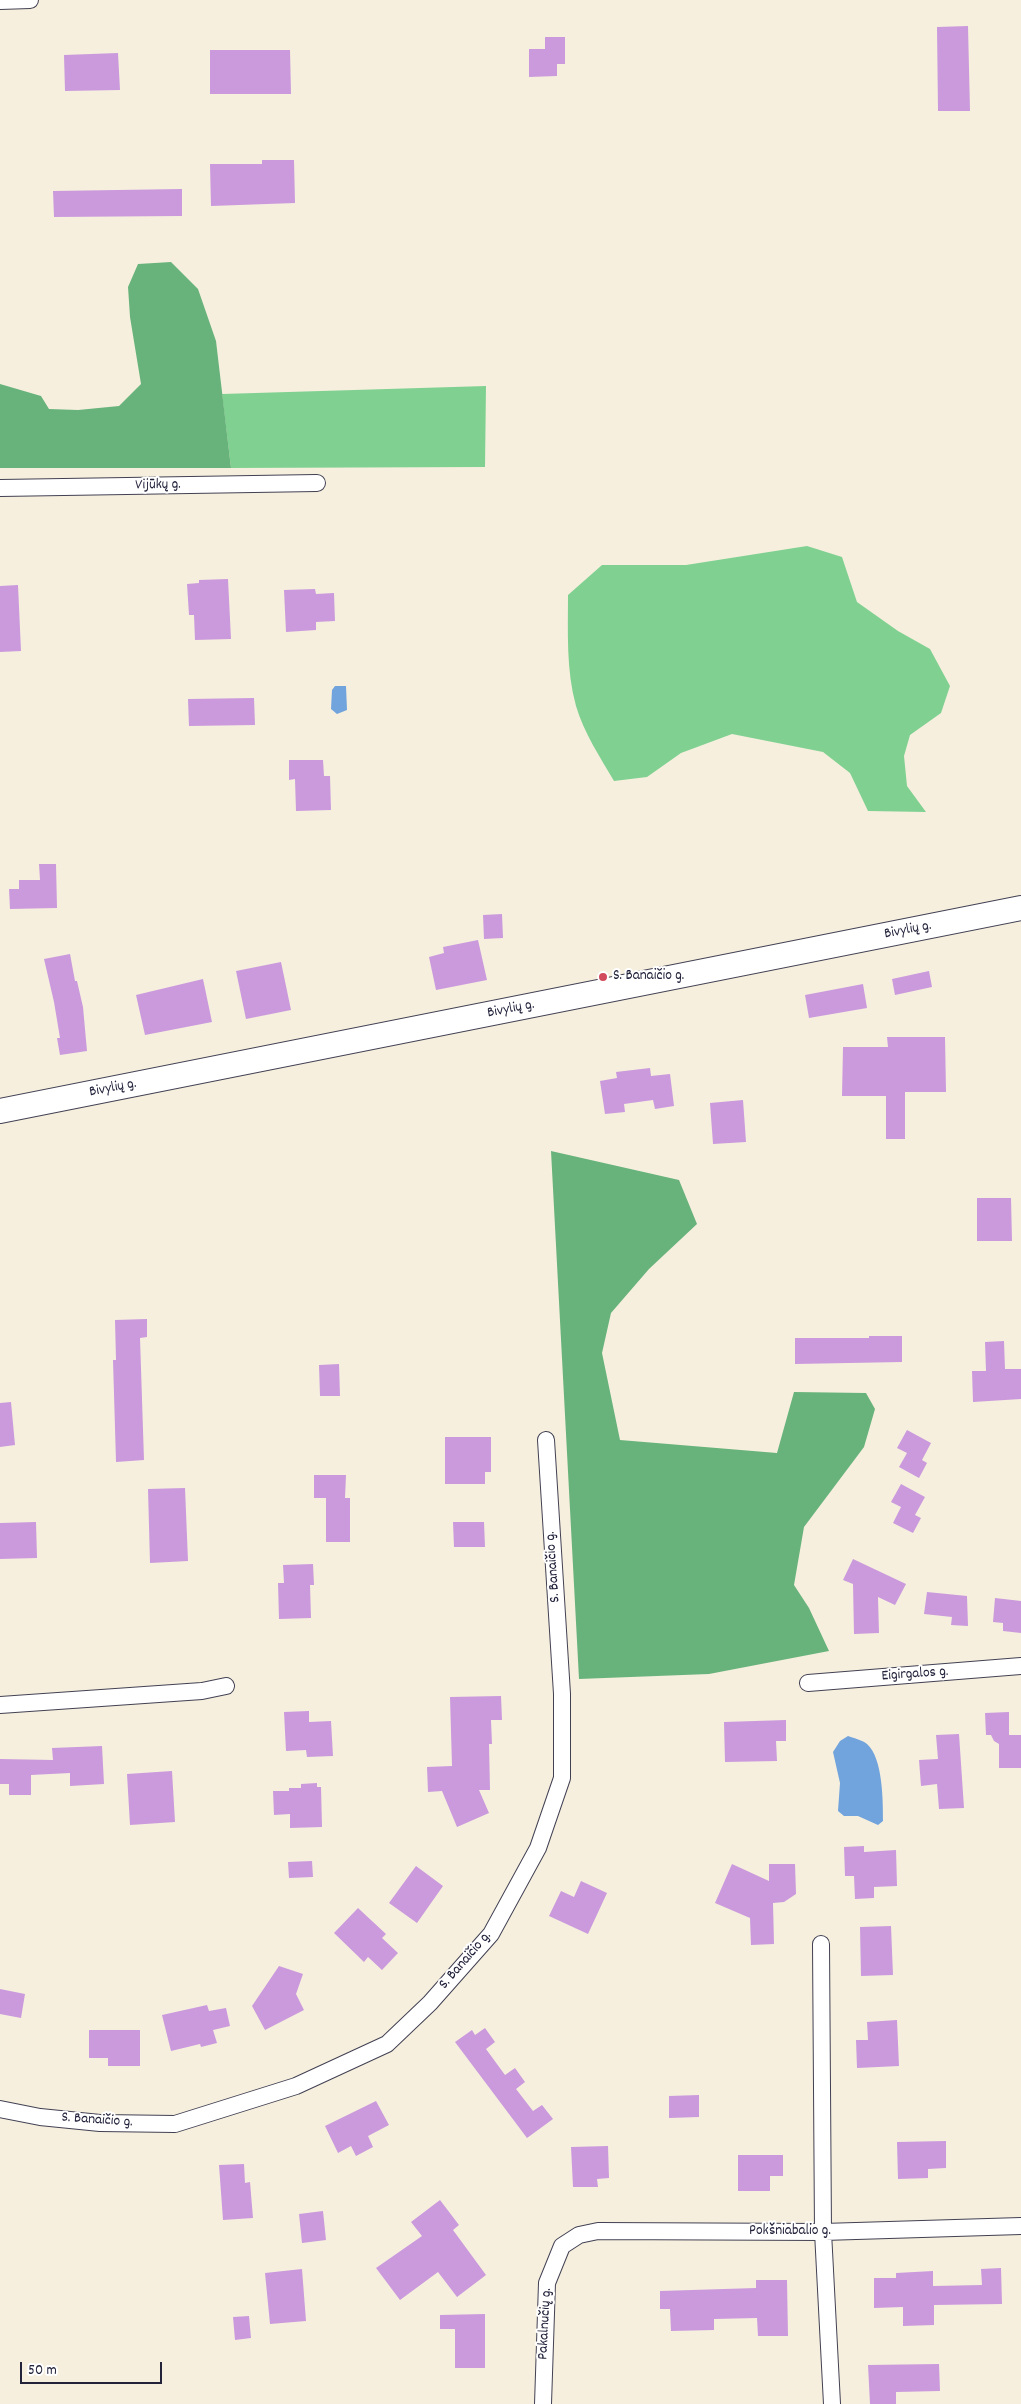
<!DOCTYPE html>
<meta charset="utf-8">
<style>
body{margin:0}
#map{position:relative;width:1021px;height:2404px;overflow:hidden;background:#f6efde;font-family:Dekko,sans-serif}
canvas{display:block}
.scale{position:absolute;left:20px;top:2362px;width:142px;height:22px;box-sizing:border-box;border:2px solid #22223b;border-top:0;padding-left:6px;font-size:15px;line-height:18px;white-space:nowrap;color:#22223b;-webkit-text-stroke:4px #fff;paint-order:stroke}
</style>
<div id="map">
<canvas width="1021" height="2404"></canvas>
<div class="scale">50 m</div>
</div>
<script>
const ctx = document.querySelector('canvas').getContext('2d');
ctx.lineJoin = 'round';
function fill(path, color) {
  ctx.fillStyle = color;
  ctx.fill(path, 'evenodd');
}
function trace(path, color, width, dash) {
  ctx.strokeStyle = color;
  ctx.lineWidth = width;
  ctx.lineCap = dash ? 'butt' : 'round';
  ctx.setLineDash(dash || []);
  ctx.stroke(path);
}
function write(font, color, halo, rows, align = 'center') {
  ctx.font = font + ' Dekko,sans-serif';
  ctx.lineWidth = 4;
  ctx.setLineDash([]);
  ctx.textBaseline = 'middle';
  ctx.strokeStyle = halo;
  ctx.fillStyle = color;
  for (const [text, x, y, turn = 0] of rows) {
    ctx.save();
    ctx.translate(x, y);
    ctx.rotate((+turn || 0) * Math.PI / 180);
    ctx.textAlign = isNaN(turn) ? turn : align;
    if (halo) ctx.strokeText(text, 0, 0);
    ctx.fillText(text, 0, 0);
    ctx.restore();
  }
}
fill(new Path2D(`
 M 486,386 L 485,467 L 231,468 L 222,394 Z
 M 807,546 L 842,557 L 857,602 L 898,631 L 930,649 L 950,686 L 941,713 L 910,735 L 904,756 L 907,786 L 926,812 L 868,811 L 850,773 L 823,752 L 732,734 L 681,753 L 647,777 L 614,781 C 600,757 584,733 576,706 C 566,670 568,631 568,595 L 602,565 L 686,565 Z`), '#80d191');
fill(new Path2D(`
 M 171,262 L 198,289 L 216,341 L 231,468 L 0,468 L 0,384 L 41,396 L 49,409 L 78,410 L 119,406 L 141,384 L 130,317 L 128,287 L 138,264 Z
 M 551,1151 L 679,1180 L 697,1224 L 649,1269 L 611,1313 L 602,1353 L 620,1440 L 777,1453 L 794,1392 L 866,1393 L 875,1409 L 864,1447 L 804,1527 L 794,1585 L 809,1608 L 829,1651 L 709,1674 L 579,1679 Z`), '#68b37b');
fill(new Path2D(`
 M 335,686 L 346,686 L 347,710 L 337,714 L 331,709 L 332,690 Z
 M 848,1736 C 853,1738 862,1740 867,1744 C 883,1758 883,1801 883,1821 L 878,1825 L 858,1816 L 844,1816 L 838,1811 L 840,1783 L 833,1752 L 840,1741 Z`), '#71a3dc');
fill(new Path2D(`
 M 968,26 L 970,111 L 938,111 L 937,27 Z
 M 545,37 L 565,37 L 565,64 L 557,64 L 557,76 L 529,77 L 529,49 L 545,49 Z
 M 210,50 L 290,50 L 291,94 L 210,94 Z
 M 118,53 L 120,90 L 65,91 L 64,55 Z
 M 262,160 L 294,160 L 295,203 L 211,206 L 210,164 L 262,164 Z
 M 182,189 L 182,216 L 54,217 L 53,191 Z
 M 228,579 L 231,639 L 195,640 L 194,615 L 189,615 L 187,584 L 199,583 L 199,580 Z
 M 18,585 L 21,651 L 0,652 L 0,586 Z
 M 315,589 L 316,594 L 334,593 L 335,621 L 316,622 L 316,630 L 286,632 L 284,590 Z
 M 254,698 L 255,725 L 189,726 L 188,699 Z
 M 289,760 L 323,760 L 324,776 L 330,776 L 331,810 L 296,811 L 295,779 L 289,780 Z
 M 39,864 L 56,864 L 57,908 L 10,909 L 9,889 L 19,889 L 19,880 L 40,880 Z
 M 502,914 L 503,938 L 484,939 L 483,915 Z
 M 478,940 L 487,980 L 436,990 L 429,957 L 444,953 L 443,947 Z
 M 70,954 L 75,981 L 77,981 L 83,1007 L 87,1051 L 60,1055 L 57,1038 L 60,1038 L 54,1002 L 44,959 Z
 M 281,962 L 291,1010 L 246,1019 L 236,971 Z
 M 929,971 L 932,987 L 895,995 L 892,979 Z
 M 203,979 L 212,1022 L 145,1035 L 136,995 Z
 M 863,984 L 867,1008 L 809,1018 L 805,995 Z
 M 887,1037 L 945,1037 L 946,1092 L 905,1092 L 905,1139 L 886,1139 L 886,1096 L 842,1096 L 843,1047 L 888,1047 Z
 M 650,1068 L 651,1076 L 670,1074 L 674,1106 L 655,1109 L 653,1100 L 624,1104 L 625,1112 L 605,1114 L 600,1081 L 617,1078 L 616,1072 Z
 M 743,1100 L 746,1142 L 713,1144 L 710,1103 Z
 M 977,1198 L 1011,1198 L 1012,1241 L 977,1241 Z
 M 147,1319 L 147,1337 L 140,1338 L 144,1460 L 116,1462 L 113,1360 L 116,1360 L 115,1320 Z
 M 869,1336 L 902,1336 L 902,1362 L 795,1364 L 795,1338 L 869,1338 Z
 M 1004,1341 L 1005,1369 L 1021,1369 L 1021,1399 L 973,1402 L 972,1371 L 986,1371 L 985,1342 Z
 M 339,1364 L 340,1396 L 320,1396 L 319,1365 Z
 M 11,1402 L 15,1445 L 0,1447 L 0,1403 Z
 M 907,1430 L 931,1443 L 922,1460 L 927,1463 L 919,1478 L 899,1467 L 907,1453 L 897,1448 Z
 M 445,1437 L 491,1437 L 491,1472 L 485,1472 L 485,1484 L 445,1484 Z
 M 314,1475 L 346,1475 L 345,1498 L 350,1498 L 350,1542 L 326,1542 L 326,1498 L 314,1498 Z
 M 901,1484 L 925,1497 L 915,1515 L 921,1518 L 913,1533 L 893,1523 L 901,1507 L 891,1502 Z
 M 185,1488 L 188,1561 L 150,1563 L 148,1489 Z
 M 36,1522 L 37,1558 L 0,1559 L 0,1523 Z
 M 453,1522 L 484,1522 L 485,1547 L 454,1547 Z
 M 853,1559 L 906,1584 L 895,1605 L 878,1597 L 879,1633 L 854,1634 L 853,1584 L 843,1580 Z
 M 313,1564 L 314,1585 L 310,1585 L 311,1618 L 279,1619 L 278,1583 L 284,1583 L 283,1565 Z
 M 927,1592 L 967,1596 L 968,1626 L 951,1625 L 952,1617 L 924,1614 Z
 M 995,1598 L 1021,1601 L 1021,1633 L 1003,1631 L 1003,1623 L 993,1622 Z
 M 501,1696 L 502,1720 L 491,1720 L 492,1744 L 489,1744 L 490,1790 L 479,1790 L 489,1813 L 457,1827 L 442,1791 L 428,1792 L 427,1767 L 452,1766 L 450,1697 Z
 M 309,1711 L 309,1722 L 331,1721 L 333,1756 L 307,1757 L 306,1750 L 286,1751 L 284,1712 Z
 M 1009,1712 L 1009,1735 L 1021,1735 L 1021,1768 L 999,1768 L 999,1744 L 994,1741 L 991,1735 L 986,1735 L 985,1713 Z
 M 786,1720 L 786,1741 L 776,1741 L 777,1761 L 725,1762 L 724,1722 Z
 M 959,1734 L 964,1808 L 939,1809 L 937,1784 L 921,1786 L 919,1760 L 938,1759 L 936,1735 Z
 M 102,1746 L 104,1784 L 70,1786 L 70,1773 L 31,1775 L 31,1795 L 9,1795 L 9,1784 L 0,1784 L 0,1759 L 53,1760 L 52,1748 Z
 M 172,1771 L 175,1822 L 130,1825 L 127,1774 Z
 M 317,1783 L 317,1787 L 321,1787 L 322,1827 L 290,1828 L 290,1814 L 274,1815 L 273,1791 L 289,1791 L 289,1788 L 301,1788 L 301,1784 Z
 M 864,1846 L 864,1852 L 896,1850 L 897,1886 L 874,1887 L 874,1898 L 855,1899 L 854,1876 L 845,1876 L 844,1847 Z
 M 312,1861 L 313,1877 L 289,1878 L 288,1862 Z
 M 732,1864 L 769,1881 L 769,1864 L 795,1864 L 796,1894 L 784,1902 L 773,1903 L 774,1944 L 751,1945 L 750,1918 L 715,1903 Z
 M 416,1866 L 443,1886 L 417,1923 L 389,1903 Z
 M 581,1881 L 607,1893 L 588,1934 L 549,1916 L 561,1891 L 574,1897 Z
 M 358,1908 L 386,1934 L 382,1938 L 398,1953 L 382,1970 L 368,1957 L 364,1962 L 334,1933 Z
 M 891,1926 L 893,1975 L 861,1976 L 860,1927 Z
 M 279,1966 L 303,1974 L 296,1994 L 304,2010 L 265,2030 L 252,2006 Z
 M 0,1989 L 25,1994 L 21,2018 L 0,2014 Z
 M 207,2005 L 209,2011 L 226,2008 L 230,2026 L 213,2030 L 217,2043 L 201,2047 L 200,2044 L 171,2051 L 162,2015 Z
 M 897,2020 L 899,2066 L 857,2068 L 856,2040 L 868,2040 L 867,2022 Z
 M 485,2028 L 495,2042 L 486,2049 L 505,2075 L 515,2068 L 525,2082 L 516,2089 L 533,2111 L 542,2105 L 553,2119 L 527,2138 L 455,2042 L 472,2030 L 475,2035 Z
 M 89,2030 L 140,2030 L 140,2066 L 108,2066 L 108,2058 L 89,2058 Z
 M 699,2095 L 699,2117 L 669,2118 L 669,2096 Z
 M 376,2101 L 389,2125 L 368,2136 L 373,2147 L 356,2156 L 351,2146 L 338,2153 L 325,2126 Z
 M 946,2141 L 946,2168 L 928,2169 L 928,2178 L 898,2179 L 897,2142 Z
 M 608,2146 L 609,2178 L 597,2179 L 598,2187 L 573,2187 L 571,2147 Z
 M 738,2155 L 783,2155 L 783,2176 L 770,2176 L 770,2191 L 738,2191 Z
 M 244,2164 L 245,2183 L 250,2182 L 253,2218 L 223,2220 L 219,2165 Z
 M 440,2200 L 459,2225 L 453,2230 L 486,2275 L 457,2297 L 438,2272 L 400,2300 L 376,2268 L 422,2236 L 411,2222 Z
 M 323,2211 L 326,2240 L 302,2243 L 299,2214 Z
 M 1001,2268 L 1002,2304 L 934,2305 L 934,2325 L 903,2326 L 903,2307 L 874,2308 L 874,2278 L 896,2278 L 896,2273 L 933,2271 L 933,2286 L 982,2285 L 981,2269 Z
 M 302,2269 L 306,2321 L 270,2324 L 265,2273 Z
 M 756,2280 L 787,2280 L 788,2336 L 758,2336 L 757,2318 L 714,2319 L 714,2330 L 671,2331 L 670,2309 L 660,2309 L 660,2291 L 756,2288 Z
 M 485,2314 L 485,2368 L 455,2368 L 455,2329 L 440,2329 L 440,2315 Z
 M 249,2316 L 251,2338 L 235,2340 L 233,2317 Z
 M 939,2364 L 940,2391 L 896,2392 L 896,2404 L 870,2404 L 868,2365 Z`), '#ca9add');
const street = new Path2D(`
 M 0,1 L 30,0
 M 0,488 L 317,483
 M 808,1683 L 1021,1666
 M 0,1705 L 202,1691 L 226,1686
 M 821,1944 L 823,2232 L 832,2404
 M 0,2109 L 40,2117 L 100,2123 L 175,2124 L 296,2086 L 387,2044 L 430,2003 L 491,1934 L 538,1848 L 562,1778 L 562,1694 L 546,1440
 M 543,2404 L 547,2283 L 562,2246 L 579,2235 L 598,2231 L 823,2232 L 1021,2226`);
const secondary = new Path2D(`
 M 0,1111 L 1021,908`);
trace(street, '#424153', 18);
trace(secondary, '#424153', 26);
trace(street, '#fff', 16);
trace(secondary, '#fff', 24);
for (const [x, y, r, color] of [
 [603,977,5,"#d1495b"]
]) {
  const dot = new Path2D();
  dot.arc(x, y, r, 0, 2 * Math.PI);
  ctx.fillStyle = color;
  ctx.fill(dot);
  trace(dot, '#fff', 2);
}
write('15px', '#22223b', '#fff', [
 ["Vijūkų g.",158,486,-1],
 ["Bivylių g.",908,931,-11],
 ["Bivylių g.",511,1010,-11],
 ["Bivylių g.",113,1089,-11],
 ["S. Banaičio g.",554,1567,-94],
 ["Eigirgalos g.",915,1675,-4],
 ["S. Banaičio g.",466,1961,-49],
 ["S. Banaičio g.",97,2121,4],
 ["Pokšniabalio g.",790,2232],
 ["Pakalnučių g.",546,2324,-87]
]);
write('15px', '#22223b', '#fff', [
 ["S. Banaičio g.",613,977]
], 'left');
</script>
